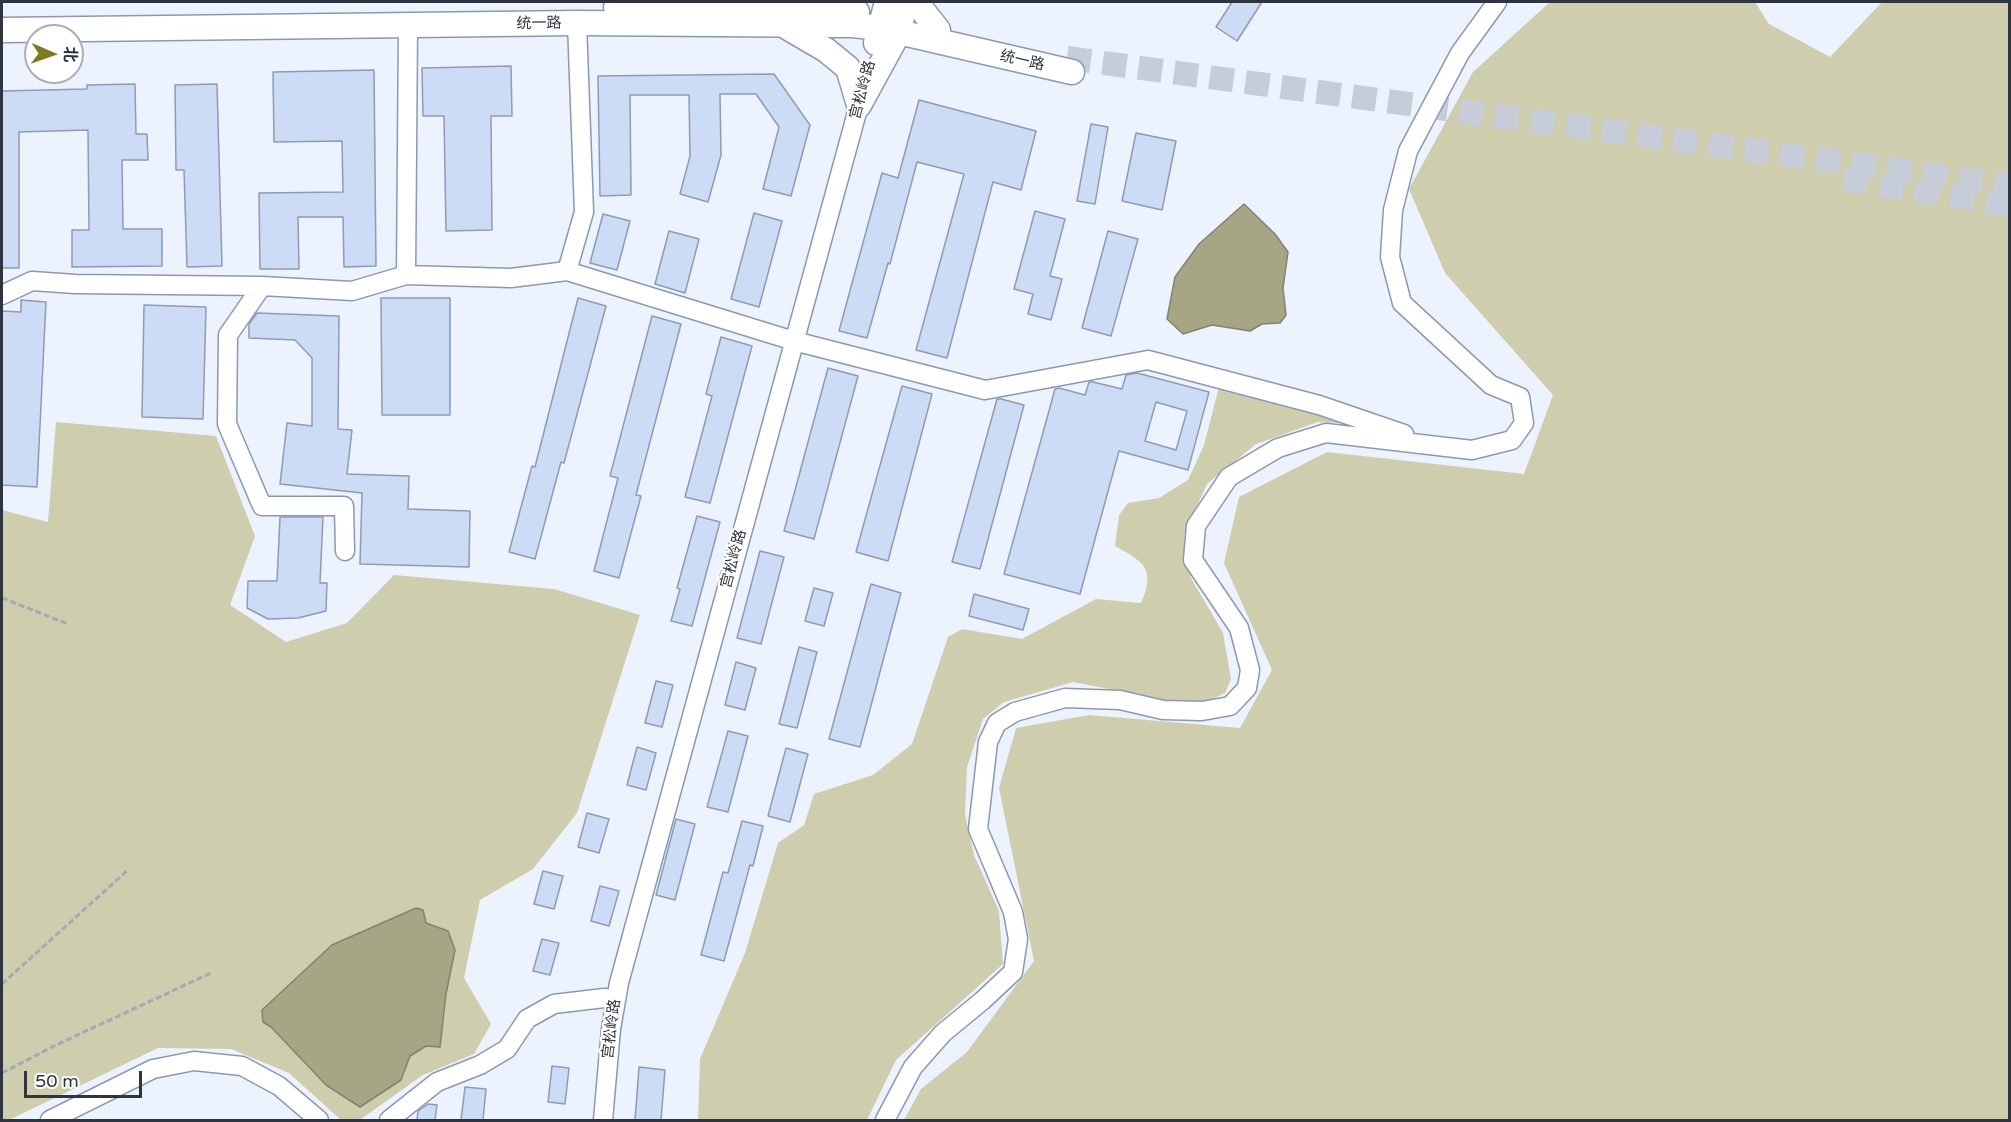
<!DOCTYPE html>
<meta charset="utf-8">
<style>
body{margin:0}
#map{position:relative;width:2011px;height:1122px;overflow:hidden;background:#ecf3fe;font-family:"Varela Round","Noto Sans SC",sans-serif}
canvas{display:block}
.frame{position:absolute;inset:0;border:3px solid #2f3540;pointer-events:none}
.north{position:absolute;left:24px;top:24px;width:60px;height:60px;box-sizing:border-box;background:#fff;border:2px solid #acaeb3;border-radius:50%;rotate:92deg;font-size:16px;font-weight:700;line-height:24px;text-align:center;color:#2f3540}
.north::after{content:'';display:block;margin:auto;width:21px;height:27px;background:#7f791f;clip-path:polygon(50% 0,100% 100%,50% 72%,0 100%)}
.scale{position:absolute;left:24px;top:1071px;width:118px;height:27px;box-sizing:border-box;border:3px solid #2f3540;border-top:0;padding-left:8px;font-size:18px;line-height:21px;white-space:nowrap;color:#2f3540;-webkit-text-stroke:4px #fff;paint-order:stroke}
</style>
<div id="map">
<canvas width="2011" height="1122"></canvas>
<div class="frame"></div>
<div class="north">北</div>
<div class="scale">50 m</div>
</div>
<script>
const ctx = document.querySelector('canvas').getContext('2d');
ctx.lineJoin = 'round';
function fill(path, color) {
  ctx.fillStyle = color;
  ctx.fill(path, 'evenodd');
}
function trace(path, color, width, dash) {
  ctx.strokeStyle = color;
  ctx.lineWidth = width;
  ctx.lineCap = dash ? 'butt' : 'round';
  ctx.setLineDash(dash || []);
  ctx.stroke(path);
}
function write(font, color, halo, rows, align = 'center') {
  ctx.font = font + ' "Varela Round","Noto Sans SC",sans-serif';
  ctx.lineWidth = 4.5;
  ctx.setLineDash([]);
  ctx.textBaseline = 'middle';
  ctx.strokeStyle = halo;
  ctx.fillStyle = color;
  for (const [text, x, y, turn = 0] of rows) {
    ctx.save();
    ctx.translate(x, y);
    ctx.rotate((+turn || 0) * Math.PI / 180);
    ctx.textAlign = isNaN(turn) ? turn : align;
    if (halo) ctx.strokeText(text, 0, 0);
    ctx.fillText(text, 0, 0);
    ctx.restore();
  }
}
fill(new Path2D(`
 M 1550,2 L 1755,2 L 1769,24 L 1830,57 L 1882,2 L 2009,2 L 2009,1120 L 904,1120 L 921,1089 L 967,1052 L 1034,961 L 999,788 L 1016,728 L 1089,715 L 1240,728 L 1272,670 L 1224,563 L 1239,497 L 1327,452 L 1524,474 L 1553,395 L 1445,273 L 1409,189 L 1473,72 Z
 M 1219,387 L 1363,424 L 1318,422 L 1256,444 L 1207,484 L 1184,535 L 1191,578 L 1223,633 L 1231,679 L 1225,693 L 1197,706 L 1073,682 L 1004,702 L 983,719 L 967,767 L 965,815 L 974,855 L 999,911 L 1003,964 L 896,1060 L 867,1120 L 698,1120 L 700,1059 L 745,953 L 778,843 L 804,825 L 814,794 L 873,775 L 912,744 L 948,637 L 962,629 L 1022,639 L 1096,599 L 1141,603 C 1156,569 1144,562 1115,546 L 1119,515 L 1128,503 L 1159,498 L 1188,480 L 1204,445 Z
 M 56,422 L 216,436 L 255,536 L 230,605 L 286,642 L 347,623 L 394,575 L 554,589 L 640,615 L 577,813 L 533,869 L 480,900 L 464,978 L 491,1024 L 474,1054 L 423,1075 L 361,1119 L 341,1120 L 289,1073 L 231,1049 L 158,1048 L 9,1120 L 2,1120 L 2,510 L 48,522 Z`), '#cecdae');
const water = new Path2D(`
 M 1244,204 L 1275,234 L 1288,252 L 1283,288 L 1286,315 L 1280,323 L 1262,324 L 1250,331 L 1212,325 L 1183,334 L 1167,319 L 1175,277 L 1199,244 Z
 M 416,908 L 423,910 L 426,923 L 448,931 L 455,950 L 446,994 L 440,1047 L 426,1046 L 410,1056 L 401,1080 L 360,1107 L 326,1085 L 271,1027 L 263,1022 L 262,1010 L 332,945 Z`);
fill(water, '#a6a584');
trace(water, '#828370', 1.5);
const building = new Path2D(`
 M 1232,2 L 1262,2 L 1237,41 L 1216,27 Z
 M 511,66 L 512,116 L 491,116 L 492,230 L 446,231 L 444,116 L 423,116 L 422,68 Z
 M 374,70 L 376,266 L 344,267 L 343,217 L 298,217 L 299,269 L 260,269 L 259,193 L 343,192 L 342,141 L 274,142 L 273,72 Z
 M 774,74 L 810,125 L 791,196 L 763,189 L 779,127 L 756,94 L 720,94 L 721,155 L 708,202 L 680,194 L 690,156 L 689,95 L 630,95 L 631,195 L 600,196 L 598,76 Z
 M 135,84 L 136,134 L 147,134 L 148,160 L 122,160 L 123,229 L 162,229 L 162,266 L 72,267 L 72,230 L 89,230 L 88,130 L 19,132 L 19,268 L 2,268 L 2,91 L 87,89 L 87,85 Z
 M 217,84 L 222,266 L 187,267 L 184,170 L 176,170 L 175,85 Z
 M 919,100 L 1036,131 L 1021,190 L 993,182 L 947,358 L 916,350 L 964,174 L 917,162 L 890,264 L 888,263 L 867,338 L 839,331 L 882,173 L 898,178 Z
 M 1091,124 L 1108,127 L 1095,204 L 1077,201 Z
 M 1136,133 L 1176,141 L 1162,210 L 1122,201 Z
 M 1035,211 L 1065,219 L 1050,276 L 1062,279 L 1051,320 L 1028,314 L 1033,294 L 1014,289 Z
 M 754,213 L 782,221 L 759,307 L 731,299 Z
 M 603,214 L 630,221 L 617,270 L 590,263 Z
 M 669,231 L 699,239 L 685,293 L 655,284 Z
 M 1108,231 L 1138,239 L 1111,336 L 1082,328 Z
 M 381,298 L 450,298 L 450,415 L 382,415 Z
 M 578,298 L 606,306 L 564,463 L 561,462 L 535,559 L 509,552 L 532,466 L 535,467 Z
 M 21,300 L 46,302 L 37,487 L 2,485 L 2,311 L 21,312 Z
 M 144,305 L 206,307 L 203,419 L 142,417 Z
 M 257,313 L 339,316 L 338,429 L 352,430 L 347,474 L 409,476 L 408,509 L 470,511 L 469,567 L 360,564 L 362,493 L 280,484 L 287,423 L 312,426 L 312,358 L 295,340 L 249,338 L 249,324 Z
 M 652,316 L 681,324 L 636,495 L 641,496 L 619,578 L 594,571 L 618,478 L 610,476 Z
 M 721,337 L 752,346 L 710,503 L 685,497 L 712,396 L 706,394 Z
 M 828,368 L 858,376 L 814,539 L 784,531 Z
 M 1137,373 L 1209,392 L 1188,470 L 1119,451 L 1080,594 L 1004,574 L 1055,389 L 1059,388 L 1085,395 L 1089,382 L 1093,382 L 1122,389 L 1126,375 ZM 1156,402 L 1187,411 L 1176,450 L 1145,441 Z
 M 902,386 L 932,394 L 888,561 L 856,552 Z
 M 997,399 L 1001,399 L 1024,405 L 980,569 L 952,562 Z
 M 697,516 L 720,522 L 692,626 L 671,621 L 680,589 L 677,588 Z
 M 280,517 L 323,517 L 320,583 L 327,583 L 326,611 L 298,618 L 268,619 L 247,608 L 248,581 L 277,581 Z
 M 760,551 L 784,557 L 761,644 L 737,638 Z
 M 871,584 L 901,593 L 860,747 L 829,739 Z
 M 814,588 L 833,593 L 824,626 L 805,621 Z
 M 974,594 L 1029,609 L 1023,630 L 969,616 Z
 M 799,647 L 817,652 L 797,728 L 779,724 Z
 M 736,662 L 756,668 L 745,710 L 725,705 Z
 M 656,681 L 673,685 L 662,727 L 645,723 Z
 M 728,731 L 748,736 L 728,812 L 707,807 Z
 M 637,747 L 656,753 L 646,790 L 627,785 Z
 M 786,748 L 808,754 L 790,822 L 768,816 Z
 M 587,813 L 609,819 L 599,853 L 578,847 Z
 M 676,819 L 695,824 L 675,900 L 656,895 Z
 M 742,821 L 763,826 L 753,866 L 750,865 L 724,961 L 701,955 L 723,872 L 728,873 Z
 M 543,871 L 563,876 L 554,909 L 534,904 Z
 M 600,886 L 619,891 L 609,926 L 591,921 Z
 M 542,939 L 559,943 L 550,975 L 533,971 Z
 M 552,1066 L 569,1068 L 565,1104 L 548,1102 Z
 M 639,1067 L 665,1070 L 661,1120 L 635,1120 Z
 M 465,1087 L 486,1089 L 483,1120 L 461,1120 Z
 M 428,1104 L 437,1105 L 435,1120 L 417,1120 L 418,1111 Z`);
fill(building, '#ccdbf6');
trace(building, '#8d9bb5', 1.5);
trace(new Path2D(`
 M 1067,58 L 2010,185
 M 1844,179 L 2010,205`), '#c6cdd8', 24, [24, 12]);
const minor = new Path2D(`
 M 567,271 L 584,212 L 577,23
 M 406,275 L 408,26
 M 2,295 L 32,281 L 75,284 L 262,286
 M 345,551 L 344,506 L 262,506 L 227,424 L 228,335 L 262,286 L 352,291 L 406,275 L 511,278 L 567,271 L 794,341 L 985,390 L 1148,360 L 1319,405 L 1404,434
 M 50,1120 L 153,1069 L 194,1061 L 242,1066 L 279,1086 L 319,1120
 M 389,1120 L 437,1082 L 480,1065 L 507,1049 L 527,1019 L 554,1004 L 604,998 L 615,999
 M 603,1120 L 611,1029 L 619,983 L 859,105
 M 885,1120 L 913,1067 L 943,1033 L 982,1001 L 1013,972 L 1018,939 L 1013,912 L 978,829 L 988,742 L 997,723 L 1015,712 L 1065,698 L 1120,700 L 1163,710 L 1202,711 L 1230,706 L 1247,688 L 1250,670 L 1239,628 L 1193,560 L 1196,526 L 1229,477 L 1278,448 L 1326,433 L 1472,450 L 1512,440 L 1524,423 L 1520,397 L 1491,385 L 1402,303 L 1390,257 L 1393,210 L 1408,151 L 1460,53 L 1497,2`);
const major = new Path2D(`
 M 916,2 L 938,30
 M 616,7 L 713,6 L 842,9 L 857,12
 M 785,26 L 826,50 L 848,68 L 859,105
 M 2,30 L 577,23 L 852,25 L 881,28 L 1072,72
 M 876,43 L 887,2
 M 859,105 L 899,32 L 905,2`);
trace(minor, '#8a99b2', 21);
trace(major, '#8a99b2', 27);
trace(new Path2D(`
 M 2,598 L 68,624
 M 2,984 L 129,869
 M 2,1073 L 56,1045 L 211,973`), '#a3aab5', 3, [6, 3]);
trace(minor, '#fff', 18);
trace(major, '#fff', 24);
write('15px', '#2f3540', '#fff', [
 ["统一路",539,24,-1],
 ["统一路",1022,61,13],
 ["宫松岭路",863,90,-75],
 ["宫松岭路",734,559,-75],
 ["宫松岭路",612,1029,-83]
]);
</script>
